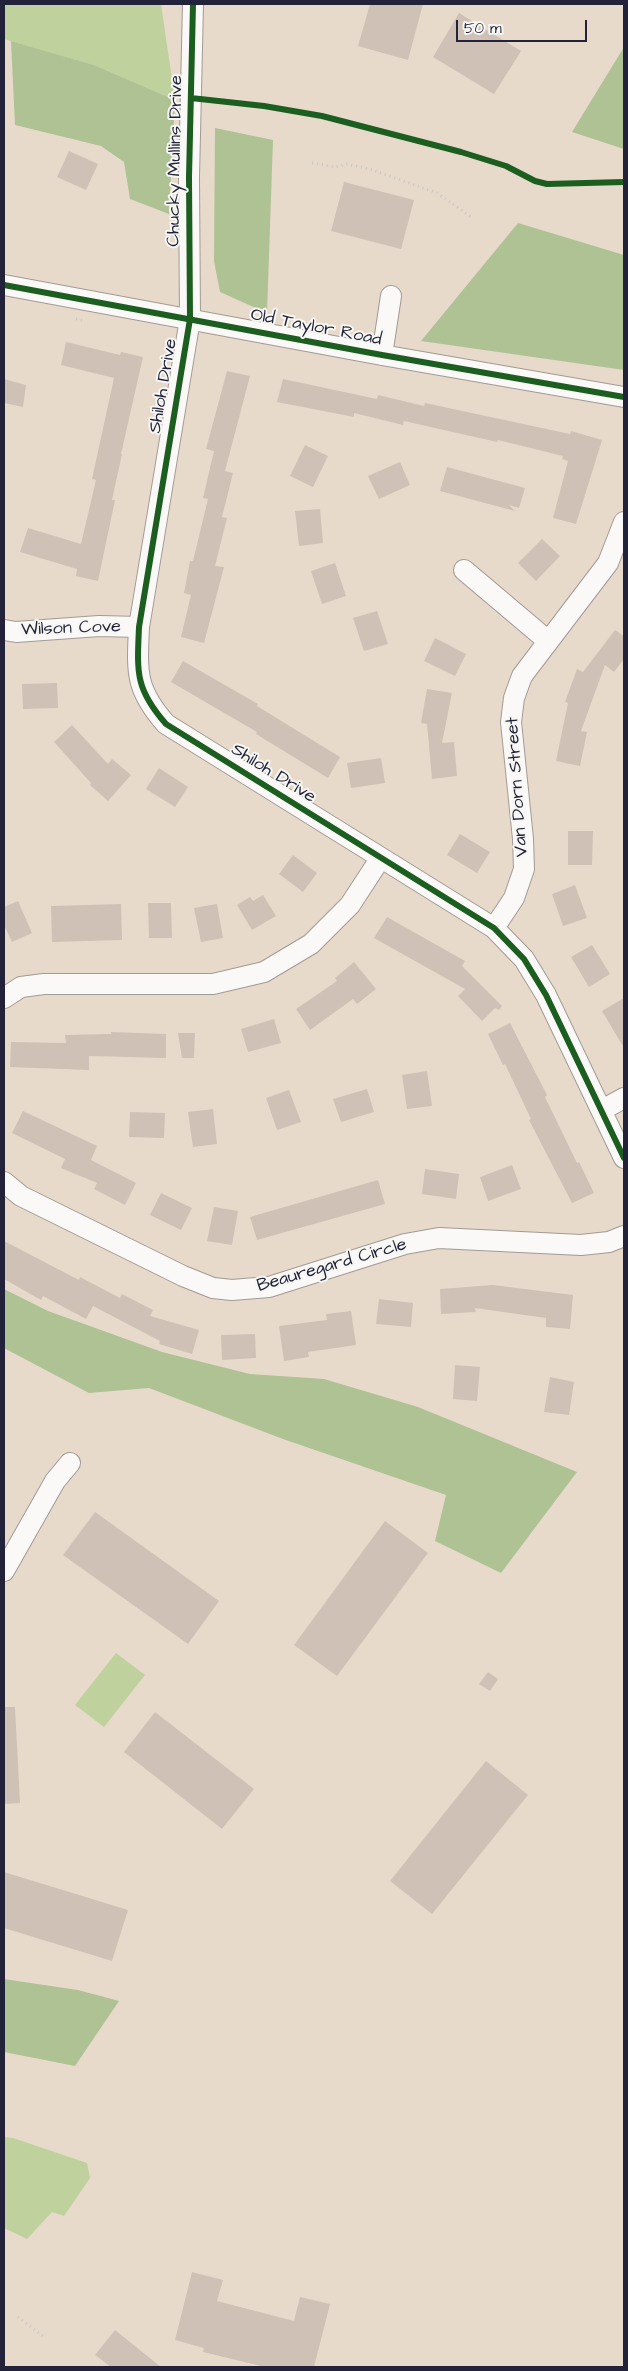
<!DOCTYPE html>
<style>
body{margin:0}
#map{position:relative;width:628px;height:2371px;overflow:hidden;background:#e7dacb;font-family:"Architects Daughter",sans-serif}
canvas{display:block}
.frame{position:absolute;inset:0;border:5px solid #22223b;pointer-events:none}
.scale{position:absolute;left:456px;top:20px;width:131px;height:22px;box-sizing:border-box;border:2px solid #22223b;border-top:0;padding-left:6px;font-size:15px;line-height:18px;white-space:nowrap;color:#22223b;-webkit-text-stroke:4px #f6f6f2;paint-order:stroke}
</style>
<div id="map">
<canvas width="628" height="2371"></canvas>
<div class="frame"></div>
<div class="scale">50 m</div>
</div>
<script>
const ctx = document.querySelector('canvas').getContext('2d');
ctx.lineJoin = 'round';
function fill(path, color) {
  ctx.fillStyle = color;
  ctx.fill(path, 'evenodd');
}
function trace(path, color, width, dash) {
  ctx.strokeStyle = color;
  ctx.lineWidth = width;
  ctx.lineCap = dash ? 'butt' : 'round';
  ctx.setLineDash(dash || []);
  ctx.stroke(path);
}
function write(font, color, halo, rows, align = 'center') {
  ctx.font = font + ' "Architects Daughter",sans-serif';
  ctx.lineWidth = 4;
  ctx.setLineDash([]);
  ctx.textBaseline = 'middle';
  ctx.strokeStyle = halo;
  ctx.fillStyle = color;
  for (const [text, x, y, turn = 0] of rows) {
    ctx.save();
    ctx.translate(x, y);
    ctx.rotate((+turn || 0) * Math.PI / 180);
    ctx.textAlign = isNaN(turn) ? turn : align;
    if (halo) ctx.strokeText(text, 0, 0);
    ctx.fillText(text, 0, 0);
    ctx.restore();
  }
}
fill(new Path2D(`
 M 4,4 L 161,4 L 175,100 L 94,65 L 4,39 Z
 M 116,1653 L 145,1675 L 104,1727 L 75,1705 Z
 M 4,2137 L 13,2138 L 87,2163 L 90,2178 L 64,2216 L 52,2212 L 27,2239 L 4,2228 Z`), '#bfd19c');
fill(new Path2D(`
 M 11,41 L 94,65 L 175,100 L 169,214 L 130,199 L 124,162 L 101,146 L 15,125 Z
 M 624,47 L 624,149 L 572,132 Z
 M 215,128 L 273,140 L 267,313 L 220,292 L 214,261 Z
 M 518,223 L 624,255 L 624,370 L 421,341 Z
 M 4,1289 L 48,1311 L 162,1352 L 250,1374 L 324,1379 L 418,1407 L 577,1472 L 501,1573 L 435,1541 L 446,1495 L 283,1439 L 149,1388 L 89,1393 L 4,1348 Z
 M 4,1979 L 78,1990 L 119,2001 L 75,2066 L 4,2052 Z`), '#aec294');
fill(new Path2D(`
 M 370,4 L 423,4 L 408,60 L 358,46 Z
 M 459,13 L 521,51 L 494,94 L 433,57 Z
 M 69,151 L 98,164 L 86,190 L 57,177 Z
 M 344,182 L 414,200 L 401,249 L 331,231 Z
 M 66,342 L 120,355 L 121,352 L 143,357 L 121,454 L 122,454 L 112,500 L 115,500 L 98,581 L 76,576 L 77,569 L 20,552 L 28,528 L 81,544 L 96,480 L 92,479 L 114,378 L 61,365 Z
 M 227,371 L 250,376 L 225,471 L 233,473 L 222,517 L 227,518 L 215,566 L 224,567 L 204,643 L 181,637 L 191,595 L 184,593 L 190,561 L 193,561 L 208,499 L 203,498 L 214,451 L 206,449 Z
 M 4,379 L 26,385 L 23,407 L 4,403 Z
 M 283,379 L 377,399 L 378,395 L 424,406 L 425,403 L 570,434 L 571,431 L 602,440 L 576,524 L 553,518 L 568,461 L 562,459 L 563,456 L 498,440 L 497,442 L 404,421 L 403,425 L 354,413 L 354,417 L 277,402 Z
 M 305,445 L 328,456 L 313,487 L 290,476 Z
 M 400,462 L 410,485 L 379,499 L 368,476 Z
 M 447,467 L 525,488 L 519,508 L 509,505 L 515,511 L 440,491 Z
 M 320,509 L 323,543 L 299,546 L 295,511 Z
 M 542,539 L 560,556 L 536,581 L 518,563 Z
 M 335,563 L 346,596 L 322,604 L 311,571 Z
 M 377,611 L 388,644 L 364,651 L 353,618 Z
 M 615,630 L 624,636 L 624,659 L 614,672 L 605,665 L 581,731 L 587,732 L 580,766 L 556,761 L 568,703 L 565,702 L 577,669 L 583,672 Z
 M 435,638 L 466,654 L 455,676 L 424,661 Z
 M 183,661 L 258,704 L 257,706 L 340,757 L 328,778 L 256,734 L 257,732 L 171,682 Z
 M 57,683 L 58,708 L 23,709 L 22,684 Z
 M 427,689 L 452,693 L 442,743 L 454,742 L 457,776 L 432,779 L 427,724 L 421,723 Z
 M 72,725 L 108,764 L 112,759 L 131,775 L 108,801 L 90,785 L 91,783 L 54,742 Z
 M 381,758 L 385,783 L 351,788 L 347,763 Z
 M 159,768 L 188,787 L 175,807 L 146,789 Z
 M 568,831 L 593,831 L 592,865 L 568,865 Z
 M 460,834 L 490,852 L 477,873 L 447,855 Z
 M 293,855 L 317,873 L 303,892 L 279,874 Z
 M 575,885 L 587,918 L 563,926 L 552,894 Z
 M 263,895 L 276,916 L 252,930 L 237,905 L 250,897 L 253,901 Z
 M 18,901 L 32,933 L 12,942 L 4,925 L 4,907 Z
 M 148,903 L 171,903 L 172,938 L 149,938 Z
 M 121,904 L 122,940 L 52,942 L 51,906 Z
 M 217,904 L 223,938 L 201,942 L 194,908 Z
 M 387,917 L 465,961 L 462,966 L 502,1006 L 499,1010 L 495,1008 L 482,1021 L 458,996 L 465,989 L 374,938 Z
 M 592,945 L 610,974 L 589,987 L 571,957 Z
 M 354,962 L 376,989 L 357,1004 L 353,999 L 310,1030 L 296,1009 L 337,981 L 335,978 Z
 M 624,998 L 624,1048 L 602,1011 Z
 M 274,1019 L 281,1043 L 248,1052 L 241,1029 Z
 M 510,1023 L 547,1095 L 545,1097 L 577,1163 L 579,1162 L 594,1193 L 572,1203 L 529,1120 L 531,1119 L 505,1064 L 503,1065 L 488,1034 Z
 M 111,1032 L 166,1034 L 166,1058 L 89,1056 L 89,1070 L 10,1067 L 11,1042 L 66,1043 L 65,1035 L 111,1034 Z
 M 178,1033 L 195,1033 L 194,1058 L 182,1058 Z
 M 427,1071 L 432,1106 L 407,1109 L 402,1075 Z
 M 367,1089 L 374,1112 L 341,1122 L 333,1099 Z
 M 289,1090 L 301,1122 L 277,1130 L 266,1098 Z
 M 213,1109 L 217,1144 L 193,1147 L 188,1112 Z
 M 23,1111 L 97,1146 L 91,1160 L 136,1183 L 125,1205 L 94,1189 L 97,1183 L 61,1168 L 65,1159 L 12,1133 Z
 M 130,1112 L 165,1113 L 164,1138 L 129,1137 Z
 M 512,1165 L 521,1189 L 488,1201 L 480,1177 Z
 M 425,1169 L 459,1174 L 456,1199 L 422,1194 Z
 M 378,1180 L 385,1204 L 257,1240 L 250,1217 Z
 M 161,1193 L 192,1208 L 181,1230 L 150,1215 Z
 M 214,1207 L 238,1211 L 232,1245 L 207,1241 Z
 M 4,1241 L 79,1280 L 80,1277 L 120,1298 L 122,1294 L 153,1310 L 150,1316 L 199,1330 L 192,1354 L 159,1344 L 160,1341 L 93,1306 L 86,1319 L 43,1296 L 41,1300 L 4,1279 Z
 M 493,1285 L 573,1295 L 570,1329 L 546,1327 L 546,1318 L 475,1308 L 476,1312 L 441,1314 L 440,1289 Z
 M 379,1299 L 413,1303 L 411,1327 L 376,1324 Z
 M 351,1311 L 356,1345 L 308,1352 L 309,1357 L 284,1361 L 279,1326 L 327,1320 L 326,1314 Z
 M 255,1334 L 256,1358 L 222,1360 L 221,1335 Z
 M 455,1365 L 480,1367 L 477,1401 L 453,1399 Z
 M 550,1377 L 574,1382 L 569,1415 L 544,1412 Z
 M 95,1512 L 219,1601 L 188,1644 L 63,1555 Z
 M 385,1521 L 428,1553 L 337,1676 L 294,1645 Z
 M 488,1672 L 498,1679 L 490,1691 L 479,1684 Z
 M 4,1707 L 15,1707 L 20,1803 L 4,1804 Z
 M 155,1712 L 254,1789 L 222,1829 L 124,1752 Z
 M 486,1761 L 528,1795 L 432,1914 L 390,1881 Z
 M 4,1872 L 128,1910 L 112,1961 L 4,1928 Z
 M 192,2272 L 223,2280 L 217,2301 L 294,2321 L 300,2297 L 330,2304 L 314,2367 L 265,2367 L 203,2352 L 204,2348 L 175,2340 Z
 M 115,2330 L 161,2367 L 111,2367 L 95,2355 Z`), '#d0c1b6');
const minor = new Path2D(`
 M 193,4 L 189,177 L 190,319 L 139,627 C 137,672 135,689 166,724 L 494,928 L 524,959 L 546,995 L 624,1158
 M 4,285 L 382,355 L 624,397
 M 382,355 L 391,296
 M 464,570 L 548,641
 M 4,630 L 16,632 L 99,626 L 139,627
 M 494,928 L 514,898 L 524,869 L 523,839 L 511,722 L 514,698 L 522,676 L 608,563 L 624,522
 M 4,998 L 21,987 L 44,984 L 213,984 L 264,972 L 311,944 L 350,905 L 380,859
 M 602,1110 L 624,1098
 M 4,1182 L 21,1196 L 183,1276 L 213,1288 L 232,1290 L 269,1287 L 405,1244 L 439,1238 L 581,1245 L 609,1242 L 624,1236
 M 4,1571 L 55,1481 L 70,1463`);
trace(minor, '#a29a95', 22);
trace(new Path2D(`
 M 312,163 L 335,167 L 347,164 L 370,169 L 437,193 L 471,217
 M 76,319 L 83,321
 M 18,2317 L 44,2337`), '#c8c6c4', 3, [1, 4]);
trace(minor, '#fbf9f7', 20);
trace(new Path2D(`
 M 193,4 L 189,177 L 190,319 L 139,627 C 137,672 135,689 166,724 L 494,928 L 524,959 L 546,995 L 624,1158
 M 191,98 L 264,106 L 322,116 L 461,152 L 506,166 L 535,181 L 547,184 L 624,182
 M 4,285 L 382,355 L 624,397`), '#1b5e20', 6);
write('18px', '#22223b', '#f6f6f2', [
 ["Chucky Mullins Drive",176,161,-89],
 ["Old Taylor Road",316,328,11],
 ["Shiloh Drive",164,386,-80],
 ["Wilson Cove",71,629,-2],
 ["Shiloh Drive",273,774,32],
 ["Van Dorn Street",518,787,-94],
 ["Beauregard Circle",332,1266,-16]
]);
</script>
